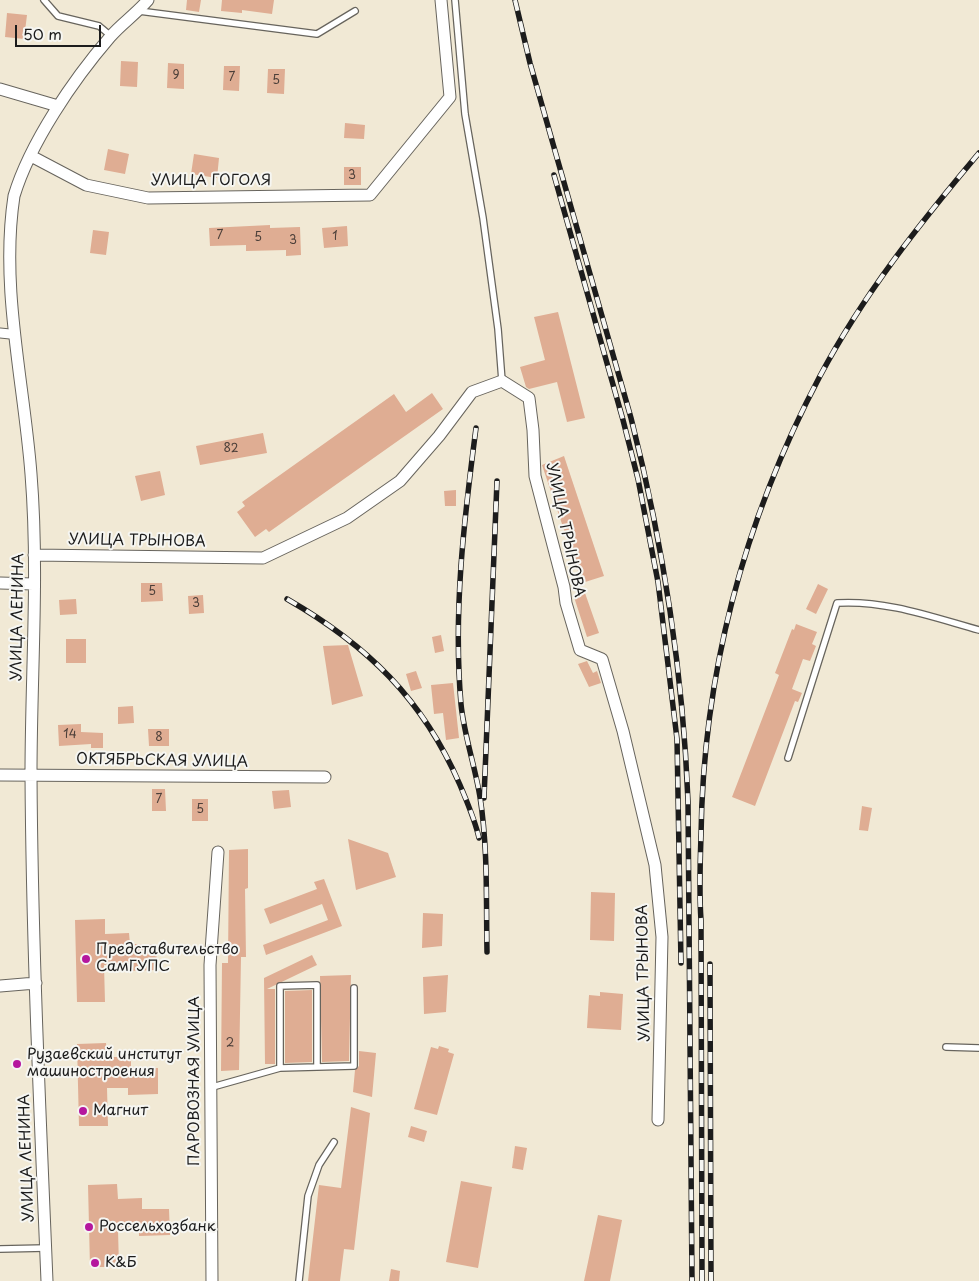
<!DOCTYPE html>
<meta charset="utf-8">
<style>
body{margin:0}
#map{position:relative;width:979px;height:1281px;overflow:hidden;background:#f1e9d5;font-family:"Playpen Sans",sans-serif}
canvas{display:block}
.scale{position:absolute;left:15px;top:25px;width:86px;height:22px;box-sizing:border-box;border:2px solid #1c1c1c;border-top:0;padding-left:6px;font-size:15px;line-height:18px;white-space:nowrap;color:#1c1c1c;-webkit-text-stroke:4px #f6f6f2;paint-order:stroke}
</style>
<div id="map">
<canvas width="979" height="1281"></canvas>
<div class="scale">50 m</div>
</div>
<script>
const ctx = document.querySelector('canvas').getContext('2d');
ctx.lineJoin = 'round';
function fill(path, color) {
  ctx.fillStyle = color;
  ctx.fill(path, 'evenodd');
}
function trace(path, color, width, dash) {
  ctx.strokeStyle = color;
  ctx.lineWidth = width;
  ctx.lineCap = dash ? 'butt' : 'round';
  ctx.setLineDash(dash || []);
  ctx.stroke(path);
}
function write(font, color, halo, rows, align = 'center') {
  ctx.font = font + ' "Playpen Sans",sans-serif';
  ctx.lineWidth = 4;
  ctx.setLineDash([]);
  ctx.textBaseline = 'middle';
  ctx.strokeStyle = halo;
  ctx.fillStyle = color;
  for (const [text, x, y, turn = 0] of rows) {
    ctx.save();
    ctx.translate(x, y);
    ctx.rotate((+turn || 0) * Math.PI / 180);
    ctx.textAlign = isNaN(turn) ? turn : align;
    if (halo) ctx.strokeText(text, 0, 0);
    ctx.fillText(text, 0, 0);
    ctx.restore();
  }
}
fill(new Path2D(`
 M 187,0 L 201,0 L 199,12 L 186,10 Z
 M 222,0 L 274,0 L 272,14 L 242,10 L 242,13 L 221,11 Z
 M 7,13 L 27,15 L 24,39 L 5,37 Z
 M 121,61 L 138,62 L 137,87 L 120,86 Z
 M 168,63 L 184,64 L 184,89 L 167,88 Z
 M 224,66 L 240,66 L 239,91 L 223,90 Z
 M 268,69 L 285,69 L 284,94 L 267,93 Z
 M 345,123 L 365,125 L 364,139 L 344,138 Z
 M 108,149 L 129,154 L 125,174 L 104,170 Z
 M 194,154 L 219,158 L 217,178 L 191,174 Z
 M 344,167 L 361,167 L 361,185 L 344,185 Z
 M 270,225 L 270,228 L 300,227 L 301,255 L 286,256 L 286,250 L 246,251 L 246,245 L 210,246 L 209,228 Z
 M 347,226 L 348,246 L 324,248 L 322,228 Z
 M 93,230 L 109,232 L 106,255 L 90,253 Z
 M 558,312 L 585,418 L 567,422 L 557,382 L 529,389 L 526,387 L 520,367 L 545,360 L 534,317 Z
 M 432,393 L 443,409 L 269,532 L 266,529 L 255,537 L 237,512 L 245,506 L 242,502 L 394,394 L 406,412 Z
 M 263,433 L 267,453 L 200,465 L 196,446 Z
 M 564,456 L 604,576 L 582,583 L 542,465 Z
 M 160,471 L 165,495 L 141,501 L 135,476 Z
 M 456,490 L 456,506 L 445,506 L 444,491 Z
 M 141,583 L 162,583 L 163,601 L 141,602 Z
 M 818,584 L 828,589 L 816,614 L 806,609 Z
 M 585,593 L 599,633 L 587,637 L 574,597 Z
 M 203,595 L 204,613 L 189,614 L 188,596 Z
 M 76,599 L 77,614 L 60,615 L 59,600 Z
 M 796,624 L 817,632 L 812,644 L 816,646 L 810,661 L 803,659 L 792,689 L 802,693 L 798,702 L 795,701 L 755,806 L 732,797 L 779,675 L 775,673 L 792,629 L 794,630 Z
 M 441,635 L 444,651 L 435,653 L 432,637 Z
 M 66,639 L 86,639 L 86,663 L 66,663 Z
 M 348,645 L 363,696 L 332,705 L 323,646 Z
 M 587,661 L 593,673 L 597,671 L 601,683 L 589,687 L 578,664 Z
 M 416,671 L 422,688 L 411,691 L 406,674 Z
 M 453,683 L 459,738 L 446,740 L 443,713 L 434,714 L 431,685 Z
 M 133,706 L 134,723 L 118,724 L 118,707 Z
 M 81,724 L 81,732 L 103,733 L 103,748 L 91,748 L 91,744 L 59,746 L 58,725 Z
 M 148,729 L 169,729 L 169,746 L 149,746 Z
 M 152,789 L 165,789 L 166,811 L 152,811 Z
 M 289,790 L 291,807 L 274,809 L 272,791 Z
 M 192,799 L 208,799 L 208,821 L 192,821 Z
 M 862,806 L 872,808 L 868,831 L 859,830 Z
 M 348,839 L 388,853 L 396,877 L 356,890 Z
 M 248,849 L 248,888 L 245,889 L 246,957 L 241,957 L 239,1070 L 221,1071 L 222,963 L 228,963 L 229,850 Z
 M 324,879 L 342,926 L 266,955 L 263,945 L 328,920 L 322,904 L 270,924 L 264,909 L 317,889 L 314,882 Z
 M 591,892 L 615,893 L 614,941 L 590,940 Z
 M 423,913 L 443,914 L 442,946 L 422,948 Z
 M 105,919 L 105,934 L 129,933 L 130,944 L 156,944 L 157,970 L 126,971 L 126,964 L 104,965 L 105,1002 L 77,1002 L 75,920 Z
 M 312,955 L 317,965 L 267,989 L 275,989 L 275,1064 L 265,1064 L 264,978 Z
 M 351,975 L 349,1061 L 322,1062 L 320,976 Z
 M 448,975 L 446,1012 L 424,1014 L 423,977 Z
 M 312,990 L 312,1062 L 285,1063 L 285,991 Z
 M 600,992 L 623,994 L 621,1030 L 587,1028 L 589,995 L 600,996 Z
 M 106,1043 L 107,1057 L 131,1057 L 131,1068 L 158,1068 L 158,1094 L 128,1095 L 128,1088 L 107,1088 L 108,1126 L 79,1126 L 77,1044 Z
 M 439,1046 L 449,1049 L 448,1052 L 454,1054 L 437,1115 L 414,1109 L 431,1047 L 438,1049 Z
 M 359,1051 L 376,1053 L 372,1097 L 353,1092 L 355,1070 L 359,1066 Z
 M 351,1107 L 370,1113 L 354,1250 L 344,1249 L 340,1281 L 308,1281 L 319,1185 L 341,1188 Z
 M 411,1126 L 427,1131 L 424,1142 L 408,1137 Z
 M 515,1146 L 527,1148 L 523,1170 L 512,1168 Z
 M 461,1181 L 492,1187 L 478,1268 L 446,1262 Z
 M 117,1184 L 118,1199 L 142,1198 L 142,1209 L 169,1209 L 170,1235 L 139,1236 L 139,1229 L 118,1230 L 119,1267 L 90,1267 L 88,1185 Z
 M 598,1215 L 622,1220 L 610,1281 L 584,1281 Z
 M 391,1269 L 400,1271 L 399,1281 L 389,1281 Z`), '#dfad93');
const service = new Path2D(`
 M 44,0 L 58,16 L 99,26 L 111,36
 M 455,0 L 465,114 L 483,218 L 498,329 L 502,381
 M 139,11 L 317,34 L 355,11
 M 788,758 L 837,603 C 886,600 932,617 979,630
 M 946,1047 L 979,1048
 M 317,1067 L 354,1066 L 354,988
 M 209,1088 L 280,1068 L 280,986 L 317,985 L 317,1067 L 280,1068
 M 0,1249 L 46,1248
 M 299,1281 L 308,1196 L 319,1165 L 334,1142`);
const pedestrian = new Path2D(`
 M 0,333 L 10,334`);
const minor = new Path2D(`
 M 0,89 L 58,106
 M 31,156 L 86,185 L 148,198 L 370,195 L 450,97 L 441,0
 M 34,555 L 263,558 L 347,518 L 400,481 L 439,436 L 472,392 L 502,381 L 529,398 L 533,430 L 535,476 L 564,587 L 566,603 L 580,650 L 602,659 L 623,731 L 655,865 L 662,937 L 658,1120
 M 0,583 L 33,584
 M 0,775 L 325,777
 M 0,986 L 36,983
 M 47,1281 C 40,1112 32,943 31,774 C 31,674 39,573 31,474 C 24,382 0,288 14,196 C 30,143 73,80 110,37 C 121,24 136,14 148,0
 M 212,1281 L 210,965 L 218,852`);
trace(service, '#67645d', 8);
trace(pedestrian, '#67645d', 11);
trace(minor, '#67645d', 13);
trace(service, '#fff', 5.5);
trace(pedestrian, '#fff', 9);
trace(minor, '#fff', 11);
const rail = new Path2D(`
 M 515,0 L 530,63 L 631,418 C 663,544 683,671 688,801 L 692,1281
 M 554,175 L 623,420 L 638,479 L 658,582 L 677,739 L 681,963
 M 476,428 C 464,520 453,611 461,704 C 464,735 475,766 480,797 C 488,848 486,901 487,952
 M 287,599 C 367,645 423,699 460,785 C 467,802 475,820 479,838
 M 484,798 L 497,481
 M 710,964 L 711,1281
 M 702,1281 L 701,920 C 699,892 700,865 701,836 C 703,673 744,520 820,376 C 863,295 920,223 979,153`);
trace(rail, '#1c1c1c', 5.5);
trace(rail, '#f6f6f2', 4, [11]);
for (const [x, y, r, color] of [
 [86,959,5,"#b5179e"],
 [17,1064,5,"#b5179e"],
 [83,1111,5,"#b5179e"],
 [89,1227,5,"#b5179e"],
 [95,1263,5,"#b5179e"]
]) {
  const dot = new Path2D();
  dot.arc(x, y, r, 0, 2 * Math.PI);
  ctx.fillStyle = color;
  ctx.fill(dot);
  trace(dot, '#f6f6f2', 2);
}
write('12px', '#4d403a', null, [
 ["9",176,76],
 ["7",232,78],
 ["5",276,81],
 ["3",352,176],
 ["7",220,236],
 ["1",335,237],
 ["5",258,238],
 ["3",293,241],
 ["82",231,449],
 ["5",152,592],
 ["3",196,604],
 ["14",70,735],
 ["8",159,738],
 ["7",159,800],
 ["5",200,810],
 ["2",230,1044]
]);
write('15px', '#1c1c1c', '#f6f6f2', [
 ["УЛИЦА ГОГОЛЯ",211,181],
 ["УЛИЦА ТРЫНОВА",565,530,78],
 ["УЛИЦА ТРЫНОВА",137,541,1],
 ["УЛИЦА ЛЕНИНА",18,617,-89],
 ["ОКТЯБРЬСКАЯ УЛИЦА",162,761,1],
 ["УЛИЦА ТРЫНОВА",644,973,-91],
 ["ПАРОВОЗНАЯ УЛИЦА",195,1081,-90],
 ["УЛИЦА ЛЕНИНА",27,1158,-92]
]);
write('15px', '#1c1c1c', '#f6f6f2', [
 ["Представительство",96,950],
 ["СамГУПС",96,967],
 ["Рузаевский институт",27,1055],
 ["машиностроения",27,1072],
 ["Магнит",93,1111],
 ["Россельхозбанк",99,1227],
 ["К&Б",105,1263]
], 'left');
</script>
